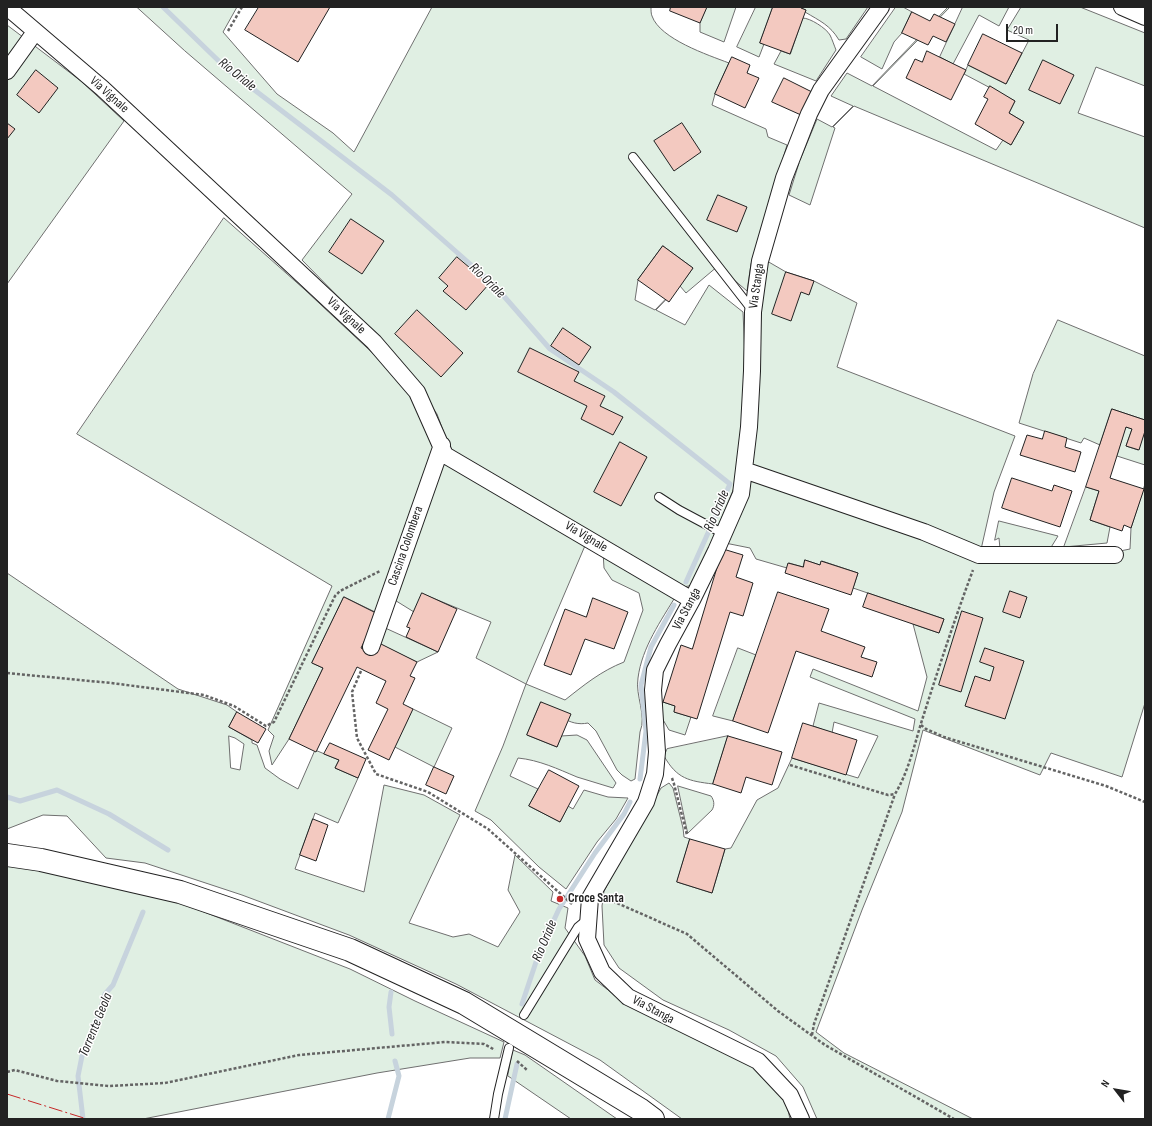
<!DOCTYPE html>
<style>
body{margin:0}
#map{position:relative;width:1152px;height:1126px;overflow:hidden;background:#fff;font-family:"Sofia Sans Condensed",sans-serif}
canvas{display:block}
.frame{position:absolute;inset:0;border:8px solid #222;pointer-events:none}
.north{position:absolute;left:1096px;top:1070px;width:40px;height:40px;-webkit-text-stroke:3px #fff;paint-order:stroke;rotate:301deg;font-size:11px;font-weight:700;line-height:16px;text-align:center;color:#222}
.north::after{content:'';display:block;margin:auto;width:14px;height:18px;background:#222;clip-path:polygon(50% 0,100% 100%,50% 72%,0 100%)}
.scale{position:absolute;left:1006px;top:24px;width:52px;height:18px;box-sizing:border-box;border:2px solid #222;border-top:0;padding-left:5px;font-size:12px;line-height:14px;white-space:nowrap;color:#222;-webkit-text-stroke:3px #fff;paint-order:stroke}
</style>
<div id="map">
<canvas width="1152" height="1126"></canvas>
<div class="frame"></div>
<div class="north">N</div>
<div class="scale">20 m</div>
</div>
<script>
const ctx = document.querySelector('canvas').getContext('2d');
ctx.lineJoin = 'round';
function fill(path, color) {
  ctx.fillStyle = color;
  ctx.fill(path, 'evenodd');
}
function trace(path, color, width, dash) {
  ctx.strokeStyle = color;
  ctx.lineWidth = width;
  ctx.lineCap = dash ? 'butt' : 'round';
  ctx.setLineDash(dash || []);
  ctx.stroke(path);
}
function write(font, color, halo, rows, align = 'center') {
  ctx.font = font + ' "Sofia Sans Condensed",sans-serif';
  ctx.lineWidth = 3;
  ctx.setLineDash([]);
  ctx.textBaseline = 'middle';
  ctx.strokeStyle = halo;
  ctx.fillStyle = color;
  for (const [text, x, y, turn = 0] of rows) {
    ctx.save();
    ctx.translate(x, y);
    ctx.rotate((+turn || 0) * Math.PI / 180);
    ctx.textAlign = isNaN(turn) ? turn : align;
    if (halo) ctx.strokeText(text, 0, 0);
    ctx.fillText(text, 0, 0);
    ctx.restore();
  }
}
const green = new Path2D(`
 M 137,7 L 237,7 L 223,32 L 277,94 L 333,133 L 354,152 L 432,7 L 651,7 C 651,10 651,14 652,16 C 660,39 708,55 729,63 L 715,94 L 712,105 L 766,129 L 768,137 L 787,145 L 775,186 L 800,160 L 817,119 L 832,127 L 853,106 L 831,96 L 847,73 L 872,86 L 948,7 L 950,7 L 873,86 L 996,150 L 1003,140 L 1011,145 L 1024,122 L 1009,113 L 1015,101 L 964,74 L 968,65 L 1006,84 L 1029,40 L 1007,30 L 1021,7 L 1080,7 L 1145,33 L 1145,86 L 1096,67 L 1078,113 L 1145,137 L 1145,228 L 854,106 L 833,127 L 835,128 L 810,205 L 789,195 L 799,163 L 774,188 L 751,264 L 747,291 L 718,266 L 686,293 L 680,286 L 681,284 L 656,310 L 685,325 L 709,285 L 743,312 L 746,381 L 736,483 L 694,585 L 683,587 L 451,452 L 437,414 L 412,377 L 357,316 L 302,260 L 352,194 L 185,51 ZM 663,246 L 693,268 L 685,279 L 655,310 L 635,300 L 638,280 Z
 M 707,7 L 736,7 L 724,42 L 700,32 L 700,23 Z
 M 756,7 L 773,7 L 760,43 L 764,44 L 759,57 L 737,47 Z
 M 801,7 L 868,7 L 846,39 L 839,40 C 830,25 820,21 805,12 L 806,10 L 801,8 Z
 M 896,7 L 903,7 L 912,12 L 902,33 L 894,42 L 882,69 L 861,57 Z
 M 963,7 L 1009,7 L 999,26 L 979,15 L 953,64 L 940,57 Z
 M 803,18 C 810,18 826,28 830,35 C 832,39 834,45 836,50 L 816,81 L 774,64 L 781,51 L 790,54 Z
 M 7,25 L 81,81 L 124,121 L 7,284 Z
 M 224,218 L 304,289 L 396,375 L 413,399 L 435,447 L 394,565 L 375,612 L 344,597 L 312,663 L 323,668 L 289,739 L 272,765 L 269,751 L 274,736 L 268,730 L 332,586 L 77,434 Z
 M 767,261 L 786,272 L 814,281 L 857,303 L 837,367 L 1015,436 L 994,492 L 980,554 L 751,471 L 761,313 Z
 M 1058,320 L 1145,356 L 1145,420 L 1112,409 L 1100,445 L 1084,438 L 1081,443 L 1019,423 L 1033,374 Z
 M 1126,427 L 1132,429 L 1126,446 L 1138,450 L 1145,431 L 1145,465 L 1117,456 Z
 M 441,462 L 587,541 L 526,684 L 565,700 C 584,685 601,671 624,662 L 643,610 L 639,593 L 612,580 L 604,568 L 603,552 L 677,594 C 661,621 642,647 638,678 C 635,696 647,715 640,732 L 635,779 L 631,781 L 622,775 L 617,770 L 596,731 L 588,723 C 569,727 556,713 541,702 L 527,735 L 557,747 L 561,736 L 577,735 L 587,740 L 616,783 L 613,788 C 601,784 589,781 577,777 C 558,769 539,760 518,758 L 510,776 L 538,789 L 529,806 L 560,822 L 568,806 L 573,809 L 584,790 L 608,797 L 628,798 L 616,819 L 597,842 L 566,889 L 539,867 L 491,820 L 475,811 L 503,746 L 526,684 L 476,658 L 491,622 L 423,594 L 414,612 L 393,599 Z
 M 751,474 L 982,557 L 1120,551 L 1130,549 L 1131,528 L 1145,484 L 1145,703 L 1122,777 L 1051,753 L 1040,775 L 923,730 L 902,812 L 862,910 L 816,1032 L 844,1053 L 973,1119 L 817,1119 L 803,1087 L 776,1056 L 729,1030 L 663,1000 L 619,968 L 604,945 L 602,906 L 604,891 L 661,788 L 669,783 L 673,788 L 683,828 L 684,837 L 690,839 L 677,882 L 712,893 L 725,849 L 731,848 L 757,800 L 778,788 L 792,758 L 858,778 L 878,736 L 834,722 L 832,733 L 813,726 L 819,703 L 913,731 L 915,719 L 810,677 L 813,669 L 918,711 L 927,677 L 913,624 L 939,633 L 944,619 L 853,588 L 858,573 L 822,561 L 820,565 L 805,560 L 803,567 L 789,563 L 787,568 L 756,559 L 750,548 L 725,543 Z
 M 1086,487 L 1099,491 L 1090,520 L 1110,527 L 1107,543 L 1064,547 Z
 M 999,521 L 1058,536 L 1050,549 L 1000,549 L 999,538 L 995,540 Z
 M 7,573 L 178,689 L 227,705 L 237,712 L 229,727 L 252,740 L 252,743 L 257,745 L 265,768 L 280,779 L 298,789 L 315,750 L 339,760 L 335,768 L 358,778 L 338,823 L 315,813 L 295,869 L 364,892 L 384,785 L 424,795 L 460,815 L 409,923 L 453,937 L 469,934 L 498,947 L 520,912 L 508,890 L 515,855 L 553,892 L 551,901 L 568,908 L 565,928 L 585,956 L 595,980 L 616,996 L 756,1067 L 781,1094 L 788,1110 L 790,1119 L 682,1119 L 600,1060 L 456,984 L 349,935 L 242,895 L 145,863 L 106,858 L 67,816 L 43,815 L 7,829 ZM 229,736 L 235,738 L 244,744 L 240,770 L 231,768 Z
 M 383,627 L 438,652 L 417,662 L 379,644 Z
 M 738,648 L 756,655 L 733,721 L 713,716 Z
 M 663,702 L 675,706 L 674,712 L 691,717 L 685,735 L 669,730 L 662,718 Z
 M 413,709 L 452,728 L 434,767 L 395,747 Z
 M 728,736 L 713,784 C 689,781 677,779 664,756 L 667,749 Z
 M 678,786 L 711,796 C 714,800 715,805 712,810 L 688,833 Z
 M 7,865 L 33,868 L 176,901 L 350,969 L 415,1001 L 504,1042 L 500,1058 L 470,1058 L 377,1073 L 143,1119 L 7,1119 Z
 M 513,1050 L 525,1055 L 617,1119 L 571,1119 L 508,1076 Z`);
fill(green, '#e0efe3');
trace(green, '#6f6f6f', 1);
trace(new Path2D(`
 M 163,7 L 227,69 L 392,195 L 495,286 L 550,349 L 614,392 L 730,484 L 686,582
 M 640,779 L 646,731 L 641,685 L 651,647 L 674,605
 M 7,797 L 20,801 L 57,790 L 109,814 L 168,850
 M 391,992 L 389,1007 L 392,1034
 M 522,1004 L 540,950 L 559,909 L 595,853 L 624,814 L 630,802
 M 83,1119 L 78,1076 L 82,1056 L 96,1025 L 105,994 L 113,985 L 143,912
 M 388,1119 L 399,1076 L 395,1061
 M 505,1119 L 517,1064`), '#c7d3dd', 5);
const building = new Path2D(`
 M 259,7 L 330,7 L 298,62 L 245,30 Z
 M 671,7 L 707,7 L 700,23 L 670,11 Z
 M 773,7 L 801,7 L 801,8 L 806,10 L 790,54 L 760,43 Z
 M 912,12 L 930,21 L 934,14 L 955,24 L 946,42 L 933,36 L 928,45 L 902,33 Z
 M 983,34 L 1022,53 L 1006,84 L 968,65 Z
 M 927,51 L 966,70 L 951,100 L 906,78 L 915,59 L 922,62 Z
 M 732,57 L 750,65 L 747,73 L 759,78 L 745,108 L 715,94 Z
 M 1043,60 L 1074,75 L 1060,104 L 1029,90 Z
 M 36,70 L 58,88 L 39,113 L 17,95 Z
 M 784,78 L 812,92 L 801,115 L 772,102 Z
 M 990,86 L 1015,101 L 1009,113 L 1024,122 L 1011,145 L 975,124 L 988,99 L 984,97 Z
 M 7,123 L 15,129 L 7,139 Z
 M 682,123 L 701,152 L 674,171 L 654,141 Z
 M 718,195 L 747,207 L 737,232 L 707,220 Z
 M 351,219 L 384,241 L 362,274 L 329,252 Z
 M 663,246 L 693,268 L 669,302 L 638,280 Z
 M 457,257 L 489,284 L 466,310 L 443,291 L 448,286 L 439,278 Z
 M 786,272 L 814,281 L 809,295 L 801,292 L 791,321 L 772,314 Z
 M 417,310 L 463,353 L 441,377 L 395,334 Z
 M 563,328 L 591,347 L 579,365 L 551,346 Z
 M 530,348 L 579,372 L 574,381 L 605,396 L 600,406 L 623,417 L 613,435 L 581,419 L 587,406 L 518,372 Z
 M 1112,409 L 1145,420 L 1145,431 L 1139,450 L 1126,446 L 1132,429 L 1126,427 L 1110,478 L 1144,489 L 1131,528 L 1124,525 L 1122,531 L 1090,520 L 1099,491 L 1086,487 Z
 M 1045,431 L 1067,438 L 1065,447 L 1081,452 L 1075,472 L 1020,455 L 1027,435 L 1042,439 Z
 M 620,442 L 647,457 L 621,506 L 594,492 Z
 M 1012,478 L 1052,491 L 1054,485 L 1072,491 L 1060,527 L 1002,508 Z
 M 723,549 L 743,555 L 736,577 L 753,583 L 743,616 L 730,612 L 697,719 L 674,712 L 675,706 L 663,702 L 681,645 L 692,649 Z
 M 805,560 L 820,565 L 821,561 L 858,573 L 851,595 L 785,573 L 788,563 L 803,567 Z
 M 1010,591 L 1027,597 L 1020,618 L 1003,612 Z
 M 778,592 L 829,609 L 821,631 L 865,647 L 861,657 L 877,662 L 872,677 L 796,651 L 768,733 L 733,721 Z
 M 422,593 L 457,609 L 438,652 L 406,637 L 410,628 L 407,627 Z
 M 868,593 L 944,619 L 939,633 L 863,607 Z
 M 344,597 L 378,614 L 361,648 L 373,654 L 379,643 L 417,662 L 410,676 L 415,678 L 403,704 L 413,709 L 389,760 L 368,750 L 388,709 L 376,703 L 386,681 L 357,667 L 316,752 L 289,739 L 323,668 L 312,663 Z
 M 593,598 L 628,612 L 614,649 L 585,639 L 571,675 L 544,665 L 565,609 L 586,617 Z
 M 962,611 L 983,618 L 961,692 L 939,685 Z
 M 985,648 L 1024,661 L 1005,719 L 965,706 L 975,676 L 990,681 L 994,667 L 980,662 Z
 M 541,702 L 571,714 L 557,747 L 527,735 Z
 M 237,712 L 266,729 L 258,743 L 229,727 Z
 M 803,723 L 857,740 L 846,775 L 792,758 Z
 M 728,736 L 782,752 L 772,785 L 746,777 L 741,793 L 713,784 Z
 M 330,743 L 366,759 L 358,778 L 335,768 L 339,760 L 324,754 Z
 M 434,767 L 454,776 L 446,794 L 426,785 Z
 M 549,770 L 579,786 L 560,822 L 529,806 Z
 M 313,819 L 328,825 L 316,861 L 300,855 Z
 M 690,839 L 725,849 L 712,893 L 677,882 Z`);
fill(building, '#f3c9c0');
trace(building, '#222', 1);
const lane = new Path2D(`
 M 633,157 L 753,311
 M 659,497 L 679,510 L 724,534
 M 524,1015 L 578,927 L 589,918
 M 494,1119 L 498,1094 L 509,1048`);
const street = new Path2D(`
 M 7,7 L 102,88 L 374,342 L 417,392 L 445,455 L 692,600
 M 1122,7 L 1145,17
 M 7,71 L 35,32
 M 744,470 L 924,532 L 979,555 L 1115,555
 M 371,647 L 442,445
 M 801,1119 L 790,1095 L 758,1061 L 628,997 L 602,972 L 587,939 L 590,898 L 646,802 L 655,774 L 657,752 L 653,690 L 655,670 L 668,644 L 692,600 L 716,551 L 741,494 L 749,427 L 752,371 L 753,312 L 760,261 L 784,178 L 809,114 L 821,90 L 881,7`);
const highway = new Path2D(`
 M 7,855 L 41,860 L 180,892 L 350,950 L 464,1003 L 641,1110 L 653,1119`);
trace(lane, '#222', 10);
trace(street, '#222', 18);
trace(highway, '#222', 24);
trace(new Path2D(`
 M 228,31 L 242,7
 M 361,671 L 352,692 L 357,738 L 376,774 L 428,792 L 488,829 L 572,904
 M 7,673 L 111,683 L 204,695 L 234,706 L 266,726 L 274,722 L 335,596 L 340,591 L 380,571
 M 921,725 L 926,729 L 944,737 L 1106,786 L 1145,802
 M 790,765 L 888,795 L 895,794 C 909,771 915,742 923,717 C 939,667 955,618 973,570
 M 672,778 L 674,784 L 687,835
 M 608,899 L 687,934 L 778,1011 L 825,1045 L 954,1119
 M 560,902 L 562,898 L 565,897
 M 812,1035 L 814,1024 L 895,794
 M 517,1061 L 527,1070
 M 7,1072 L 15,1070 L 57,1081 L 109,1086 L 165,1083 L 299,1055 L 445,1042 L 484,1044 L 495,1050`), '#646464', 2.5, [3, 2]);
trace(lane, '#fff', 8);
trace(street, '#fff', 16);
trace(highway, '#fff', 22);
trace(new Path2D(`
 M 7,1094 L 87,1119`), '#c62828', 1, [14, 3, 2, 3]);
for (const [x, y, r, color] of [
 [560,899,4,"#c62828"]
]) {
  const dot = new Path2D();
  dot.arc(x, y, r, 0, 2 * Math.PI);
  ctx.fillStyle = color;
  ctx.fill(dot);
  trace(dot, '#fff', 1.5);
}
write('13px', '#222', '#fff', [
 ["Via Vignale",109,95,42],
 ["Via Stanga",757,286,-82],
 ["Via Vignale",346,316,43],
 ["Via Vignale",586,537,31],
 ["Cascina Colombera",406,546,-71],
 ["Via Stanga",687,609,-62],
 ["Via Stanga",653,1010,28]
]);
write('bold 13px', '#222', '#fff', [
 ["Croce Santa",568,899]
], 'left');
write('italic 14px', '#222', '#fff', [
 ["Rio Oriale",237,75,39],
 ["Rio Oriale",487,281,44],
 ["Rio Oriale",717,511,-66],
 ["Rio Oriale",545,941,-67],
 ["Torrente Geola",96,1025,-68]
]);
</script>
